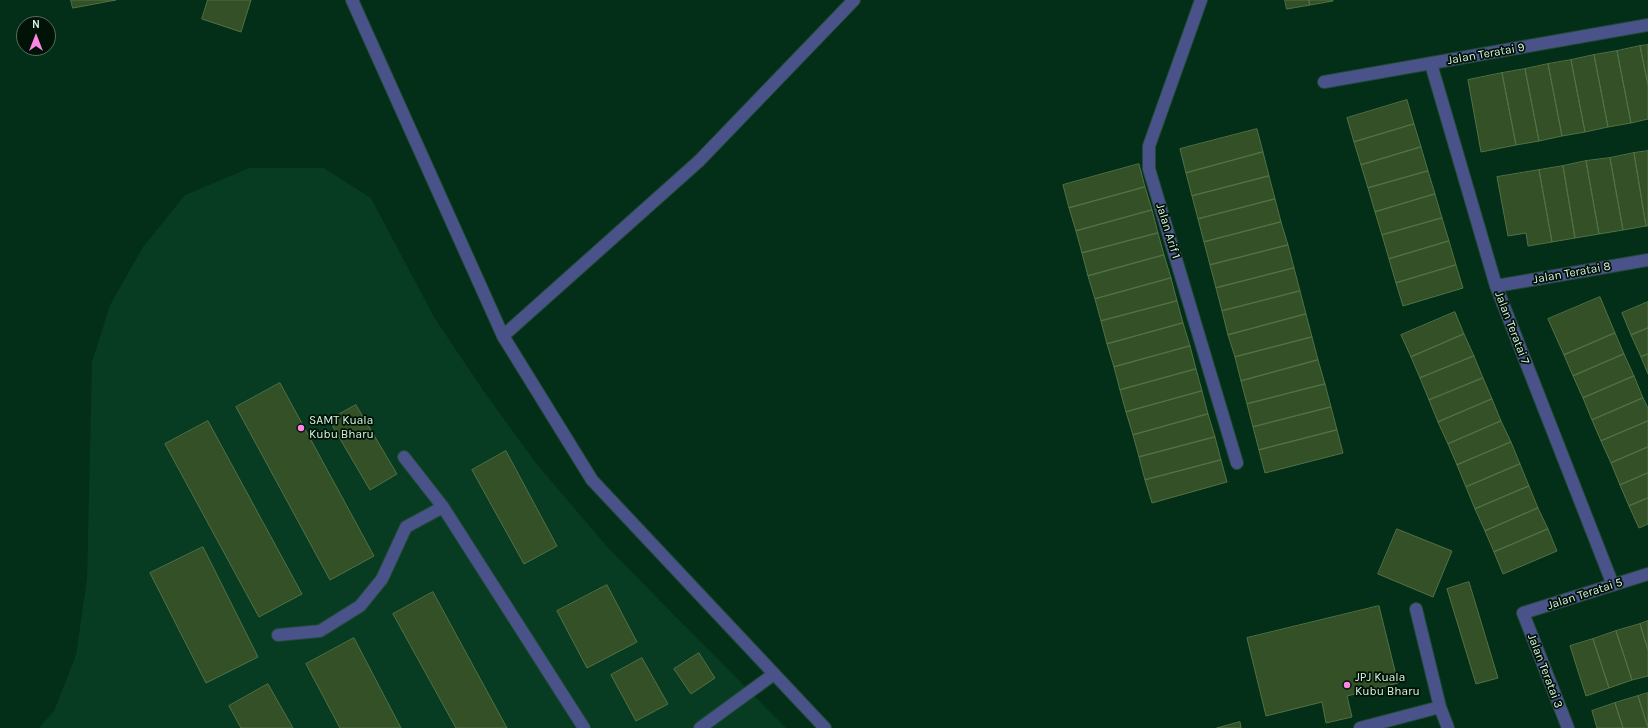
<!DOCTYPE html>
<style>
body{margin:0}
#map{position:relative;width:1648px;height:728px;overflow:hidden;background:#032e18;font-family:Karla,sans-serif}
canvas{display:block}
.north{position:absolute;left:16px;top:16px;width:40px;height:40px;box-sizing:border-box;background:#011307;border:1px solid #576d5e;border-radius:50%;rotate:0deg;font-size:11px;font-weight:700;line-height:16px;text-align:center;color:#d7f3e0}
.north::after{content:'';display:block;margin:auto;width:14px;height:18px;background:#fd86e2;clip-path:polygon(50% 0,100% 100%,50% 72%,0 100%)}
</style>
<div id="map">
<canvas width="1648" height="728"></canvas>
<div class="north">N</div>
</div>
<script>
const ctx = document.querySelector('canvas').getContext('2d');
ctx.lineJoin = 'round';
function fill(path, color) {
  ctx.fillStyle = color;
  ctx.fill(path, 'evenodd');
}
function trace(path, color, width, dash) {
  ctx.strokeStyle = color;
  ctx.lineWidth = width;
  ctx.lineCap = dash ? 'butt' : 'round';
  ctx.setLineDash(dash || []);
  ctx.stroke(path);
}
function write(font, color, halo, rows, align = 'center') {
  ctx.font = font + ' Karla,sans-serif';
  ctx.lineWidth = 3.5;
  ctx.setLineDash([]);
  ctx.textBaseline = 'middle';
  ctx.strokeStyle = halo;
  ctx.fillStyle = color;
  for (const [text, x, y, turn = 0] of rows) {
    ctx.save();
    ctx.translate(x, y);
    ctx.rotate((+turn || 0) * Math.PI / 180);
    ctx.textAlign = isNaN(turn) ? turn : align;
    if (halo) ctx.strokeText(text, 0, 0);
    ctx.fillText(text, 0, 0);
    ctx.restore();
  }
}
fill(new Path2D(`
 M 249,168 L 324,168 L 371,198 L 434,317 L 485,393 L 536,463 L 610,550 L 786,728 L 39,728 L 54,711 L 76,655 L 87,578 L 92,362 L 110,305 L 143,247 L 185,195 Z`), '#073b22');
const building = new Path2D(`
 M 71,0 L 116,0 L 73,8 Z
 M 208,0 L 251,0 L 241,32 L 202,19 Z
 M 1285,0 L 1309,0 L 1310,5 L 1287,9 Z
 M 1309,0 L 1333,0 L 1333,1 L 1310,5 Z
 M 1648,45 L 1648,85 L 1640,46 Z
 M 1640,46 L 1648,85 L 1648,119 L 1631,123 L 1617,51 Z
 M 1617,51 L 1631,123 L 1608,127 L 1594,55 Z
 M 1594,55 L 1608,127 L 1585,132 L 1571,60 Z
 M 1571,60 L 1585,132 L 1562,136 L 1548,64 Z
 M 1548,64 L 1562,136 L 1539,141 L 1525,69 Z
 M 1525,69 L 1539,141 L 1516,145 L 1502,73 Z
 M 1502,73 L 1516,145 L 1481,152 L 1468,80 Z
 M 1407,100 L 1414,124 L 1354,142 L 1347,118 Z
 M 1414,124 L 1421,147 L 1361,165 L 1354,142 Z
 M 1257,129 L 1263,152 L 1186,173 L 1180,149 Z
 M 1421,147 L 1428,171 L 1368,188 L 1361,165 Z
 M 1648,151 L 1648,226 L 1646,226 L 1634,153 Z
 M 1263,152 L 1269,176 L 1192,196 L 1186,173 Z
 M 1634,153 L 1646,226 L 1623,230 L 1610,158 Z
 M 1610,158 L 1623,230 L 1599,234 L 1586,161 Z
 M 1586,161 L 1599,234 L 1575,238 L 1563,166 Z
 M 1139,164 L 1145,187 L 1069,208 L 1063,185 Z
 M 1563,166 L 1575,238 L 1552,242 L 1539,170 Z
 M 1539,170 L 1552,242 L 1528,246 L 1526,233 L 1508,236 L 1497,177 Z
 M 1428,171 L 1435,194 L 1375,212 L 1368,188 Z
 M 1269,176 L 1275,199 L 1198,219 L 1192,196 Z
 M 1145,187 L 1152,210 L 1076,231 L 1069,208 Z
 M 1435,194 L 1442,218 L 1382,235 L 1375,212 Z
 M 1275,199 L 1281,222 L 1204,242 L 1198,219 Z
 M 1152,210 L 1158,233 L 1082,253 L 1076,231 Z
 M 1442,218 L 1449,241 L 1389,259 L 1382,235 Z
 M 1281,222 L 1288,245 L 1210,265 L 1204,242 Z
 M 1158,233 L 1164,255 L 1088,276 L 1082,253 Z
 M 1449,241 L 1456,265 L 1396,283 L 1389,259 Z
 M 1288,245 L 1294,268 L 1216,288 L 1210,265 Z
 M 1164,255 L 1171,278 L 1095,299 L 1088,276 Z
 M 1456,265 L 1463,288 L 1403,306 L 1396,283 Z
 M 1294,268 L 1300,291 L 1222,311 L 1216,288 Z
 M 1171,278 L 1177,301 L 1101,321 L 1095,299 Z
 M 1300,291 L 1306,314 L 1228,335 L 1222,311 Z
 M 1600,297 L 1615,333 L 1564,355 L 1548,319 Z
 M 1177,301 L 1183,323 L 1107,344 L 1101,321 Z
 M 1648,302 L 1648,328 L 1631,335 L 1622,313 Z
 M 1455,312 L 1464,334 L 1411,357 L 1401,335 Z
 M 1306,314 L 1312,337 L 1235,357 L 1228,335 Z
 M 1183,323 L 1190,346 L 1114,367 L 1107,344 Z
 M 1648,328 L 1648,354 L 1641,357 L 1631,335 Z
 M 1615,333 L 1624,354 L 1573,376 L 1564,355 Z
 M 1464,334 L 1474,356 L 1420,378 L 1411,357 Z
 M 1312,337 L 1318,360 L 1241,381 L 1235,357 Z
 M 1190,346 L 1196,369 L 1120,390 L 1114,367 Z
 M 1624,354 L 1634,376 L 1583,398 L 1573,376 Z
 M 1648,354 L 1648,374 L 1641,357 Z
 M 1474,356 L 1483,378 L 1429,400 L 1420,378 Z
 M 1318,360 L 1325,384 L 1247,404 L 1241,381 Z
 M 1196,369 L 1202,391 L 1126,412 L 1120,390 Z
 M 1634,376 L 1643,398 L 1592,420 L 1583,398 Z
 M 1483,378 L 1492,399 L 1438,422 L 1429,400 Z
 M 280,383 L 374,556 L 330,580 L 236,407 Z
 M 1325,384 L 1331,407 L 1253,427 L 1247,404 Z
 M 1202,391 L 1208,414 L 1133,435 L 1126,412 Z
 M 1643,398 L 1648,408 L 1648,421 L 1601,441 L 1592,420 Z
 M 1492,399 L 1501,421 L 1448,444 L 1438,422 Z
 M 356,405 L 397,474 L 370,490 L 329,420 Z
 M 1331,407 L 1337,430 L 1259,450 L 1253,427 Z
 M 1208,414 L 1215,437 L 1139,457 L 1133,435 Z
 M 208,421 L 302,594 L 259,617 L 165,444 Z
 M 1501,421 L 1511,442 L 1457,465 L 1448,444 Z
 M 1648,421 L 1648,447 L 1611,463 L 1601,441 Z
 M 1337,430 L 1343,453 L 1265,473 L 1259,450 Z
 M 1215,437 L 1221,460 L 1145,480 L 1139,457 Z
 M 1511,442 L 1520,464 L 1466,487 L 1457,465 Z
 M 1648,447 L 1648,473 L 1620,485 L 1611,463 Z
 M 506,451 L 557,546 L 524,564 L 472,470 Z
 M 1221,460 L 1227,482 L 1152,503 L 1145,480 Z
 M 1520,464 L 1529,486 L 1475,509 L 1466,487 Z
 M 1648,473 L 1648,498 L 1629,506 L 1620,485 Z
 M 1529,486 L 1538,508 L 1485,531 L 1475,509 Z
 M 1648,498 L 1648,524 L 1639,528 L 1629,506 Z
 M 1538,508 L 1548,529 L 1494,552 L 1485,531 Z
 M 1397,529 L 1452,551 L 1433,597 L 1378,574 Z
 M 1548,529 L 1557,551 L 1503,574 L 1494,552 Z
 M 203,547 L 258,657 L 206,683 L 150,573 Z
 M 1469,582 L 1498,678 L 1476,684 L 1447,589 Z
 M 607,585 L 637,642 L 587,668 L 557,611 Z
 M 433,592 L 507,728 L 456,728 L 393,614 Z
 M 1379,606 L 1398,683 L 1347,696 L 1352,717 L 1326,723 L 1322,702 L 1266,716 L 1247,638 Z
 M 1648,621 L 1648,650 L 1640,624 Z
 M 1640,624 L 1648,650 L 1648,676 L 1632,680 L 1616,631 Z
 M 1616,631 L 1632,680 L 1609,688 L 1593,639 Z
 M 354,638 L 401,728 L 340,728 L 306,664 Z
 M 1593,639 L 1609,688 L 1586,696 L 1570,646 Z
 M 699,653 L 715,678 L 691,694 L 674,669 Z
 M 642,658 L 668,704 L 636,721 L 611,675 Z
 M 268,684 L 293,728 L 241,728 L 229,706 Z
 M 1648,693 L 1648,727 L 1638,696 Z
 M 1638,696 L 1648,728 L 1623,728 L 1615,703 Z
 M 1615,703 L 1623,728 L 1597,728 L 1592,711 Z
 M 1240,722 L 1241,728 L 1217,728 Z`);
fill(building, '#335026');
trace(building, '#527145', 1);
const lane = new Path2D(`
 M 404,457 L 443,507 L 584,728
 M 1416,609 L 1440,707 L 1448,728
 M 278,635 L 320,631 L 360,606 L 382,579 L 406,527 L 443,507
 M 700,728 L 774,674
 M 1360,728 L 1440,707`);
const street = new Path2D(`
 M 352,0 L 503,336 L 592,480 L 825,728
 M 1201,0 L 1149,146 L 1149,169 L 1237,463
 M 1431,64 L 1496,286 L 1613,585
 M 1324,82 L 1648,25
 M 1496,286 L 1648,260
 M 503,336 L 699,161 L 854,0
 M 1568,728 L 1523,613 L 1648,574`);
trace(lane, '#214a34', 14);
trace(street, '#214a34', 14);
trace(lane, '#4a528a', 12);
trace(street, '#4a528a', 12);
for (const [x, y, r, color] of [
 [301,428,4,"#fd86e2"],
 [1347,685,4,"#fd86e2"]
]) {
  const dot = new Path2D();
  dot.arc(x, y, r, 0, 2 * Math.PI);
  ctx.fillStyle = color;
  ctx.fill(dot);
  trace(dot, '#011307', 1.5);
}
write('12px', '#d7f3e0', '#011307', [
 ["Jalan Teratai 9",1486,54,-10],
 ["Jalan Arif 1",1168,231,73],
 ["Jalan Teratai 8",1572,273,-10],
 ["Jalan Teratai 7",1512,328,69],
 ["Jalan Teratai 5",1585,594,-18],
 ["Jalan Teratai 3",1545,671,69]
]);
write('12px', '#d7f3e0', '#011307', [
 ["SAMT Kuala",309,421],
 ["Kubu Bharu",309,435],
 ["JPJ Kuala",1355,678],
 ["Kubu Bharu",1355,692]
], 'left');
</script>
